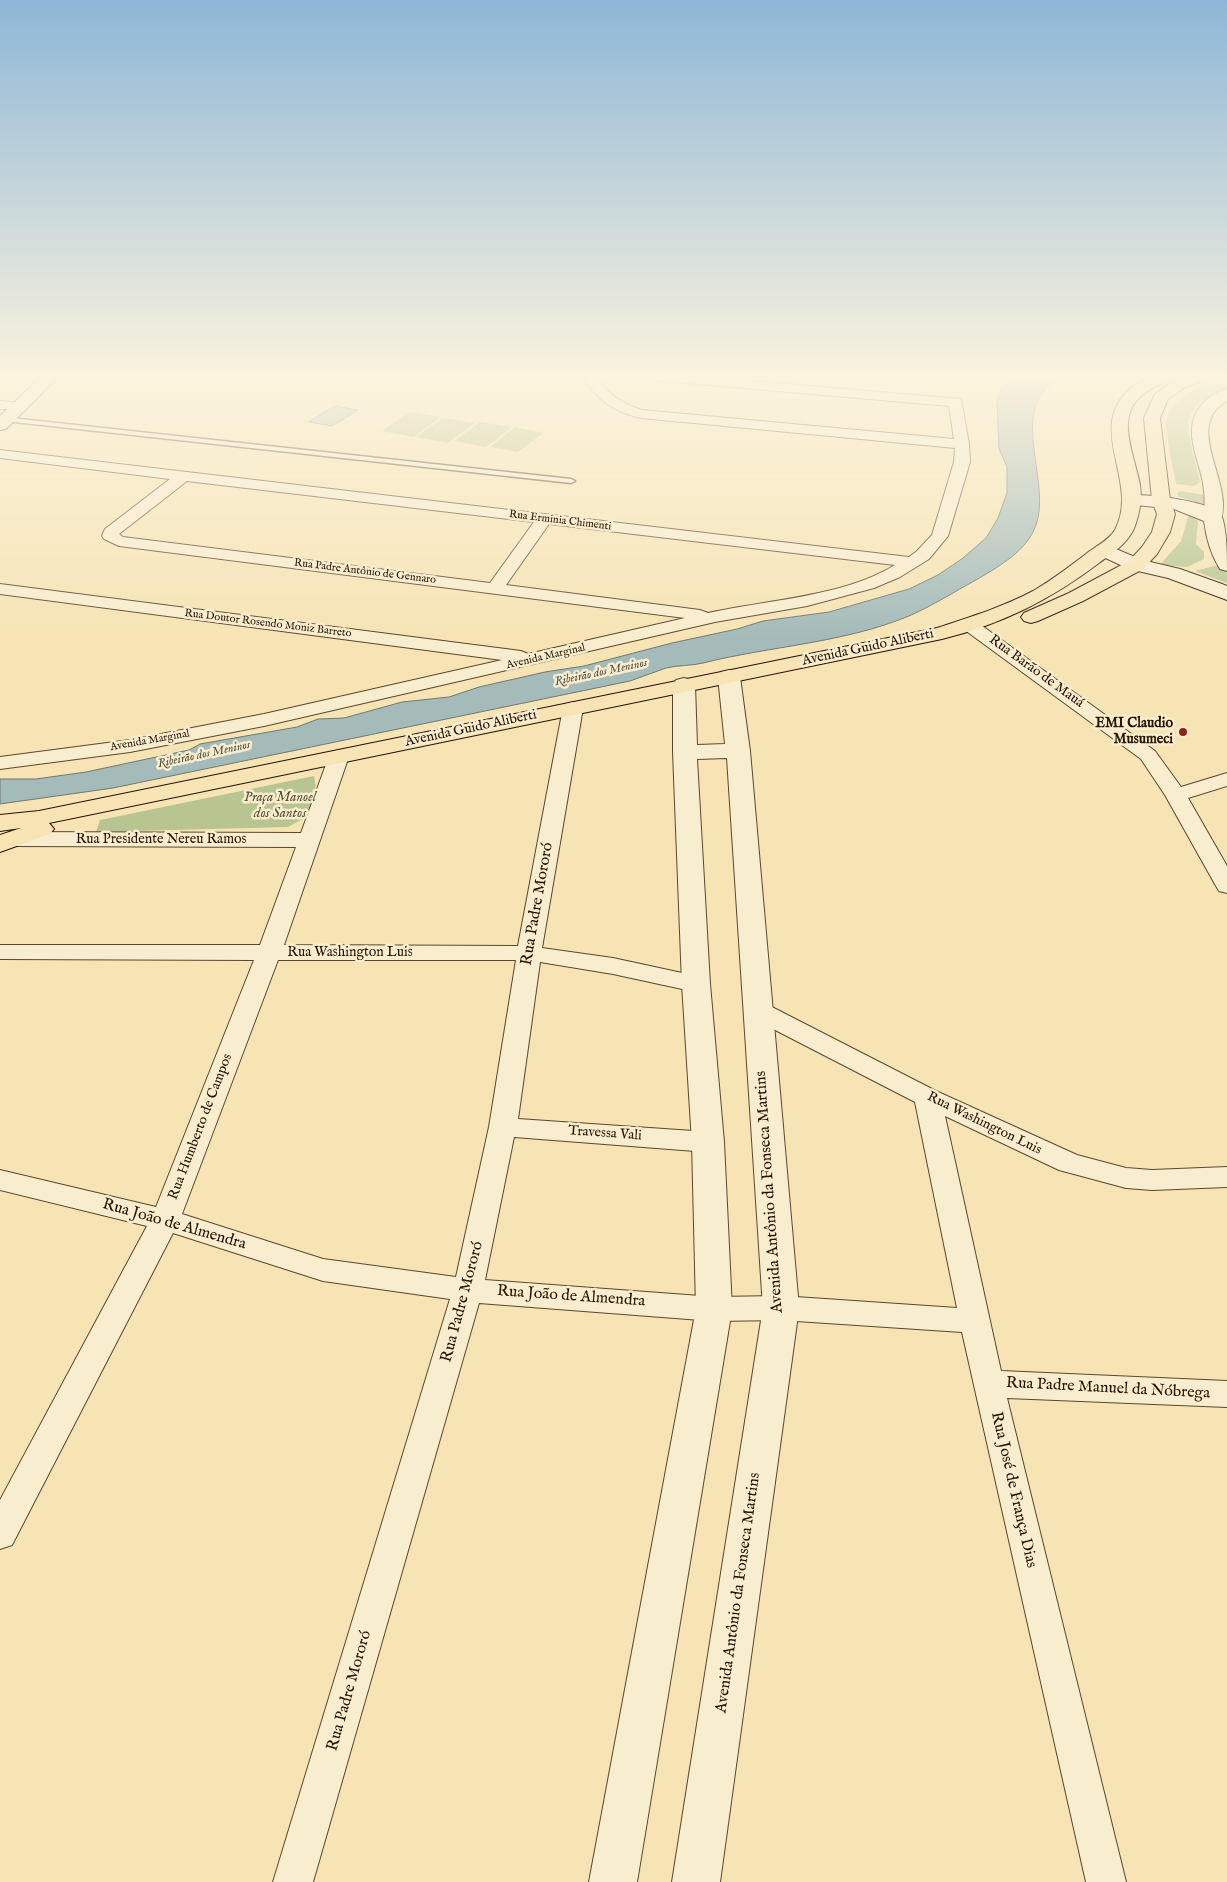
<!DOCTYPE html>
<meta charset="utf-8">
<style>
body{margin:0}
canvas{display:block;background:#f6e4b5}
</style>
<canvas width="1227" height="1882"></canvas>
<script>
const ctx = document.querySelector('canvas').getContext('2d');
ctx.lineJoin = 'round';
function fill(path, color) {
  ctx.fillStyle = color;
  ctx.fill(path, 'evenodd');
}
function trace(path, color, width, dash) {
  ctx.strokeStyle = color;
  ctx.lineWidth = width;
  ctx.lineCap = dash ? 'butt' : 'round';
  ctx.setLineDash(dash || []);
  ctx.stroke(path);
}
function write(font, color, halo, rows, align = 'center') {
  ctx.font = font + ' "IM FELL English",serif';
  ctx.lineWidth = 5;
  ctx.setLineDash([]);
  ctx.textBaseline = 'middle';
  ctx.strokeStyle = halo;
  ctx.fillStyle = color;
  for (const [text, x, y, turn = 0] of rows) {
    ctx.save();
    ctx.translate(x, y);
    ctx.rotate((+turn || 0) * Math.PI / 180);
    ctx.textAlign = isNaN(turn) ? turn : align;
    if (halo) ctx.strokeText(text, 0, 0);
    ctx.fillText(text, 0, 0);
    ctx.restore();
  }
}
fill(new Path2D(`
 M 1227,376 L 1227,388 C 1212,394 1189,405 1188,424 C 1187,434 1198,470 1200,482 L 1194,486 L 1176,484 C 1174,472 1165,431 1166,422 C 1172,395 1205,385 1227,376 Z
 M 409,412 L 441,417 L 414,437 L 382,431 Z
 M 443,418 L 475,423 L 448,443 L 416,437 Z
 M 480,422 L 512,427 L 486,447 L 454,441 Z
 M 515,427 L 543,433 L 518,452 L 490,447 Z
 M 1180,491 L 1205,495 L 1211,508 L 1178,496 L 1177,494 Z
 M 1191,515 L 1198,521 L 1196,544 L 1204,552 L 1204,559 L 1187,567 L 1160,565 L 1181,541 L 1188,517 Z
 M 1218,565 L 1227,573 L 1227,583 L 1195,571 Z
 M 314,776 L 317,797 L 306,817 L 288,827 L 96,832 L 100,820 Z`), '#b8c590');
const water = new Path2D(`
 M 1017,375 L 1063,375 C 1055,381 1044,388 1039,398 C 1019,434 1053,495 1033,532 C 1022,554 996,568 976,580 C 954,592 932,606 909,616 C 844,643 771,646 703,663 C 691,666 678,665 666,668 C 654,672 642,677 630,681 L 113,788 L 0,804 L 0,779 L 36,779 L 86,772 L 189,750 L 200,744 L 297,727 L 318,719 L 344,718 L 402,702 L 449,697 L 479,687 L 545,672 L 584,666 L 672,643 L 737,629 L 763,621 L 829,612 L 909,589 L 938,575 L 963,558 L 986,538 L 998,518 L 1007,493 L 1007,467 L 999,449 L 997,403 L 1000,391 Z
 M 335,406 L 358,410 L 332,426 L 309,422 Z`);
fill(water, '#a4bbba');
trace(water, '#717870', 1);
const service = new Path2D(`
 M 2,417 L 571,479 L 575,481 L 571,483 L 5,421 L 2,421 Z`);
const minor = new Path2D(`
 M 582,375 L 595,375 C 606,393 622,404 642,410 L 954,439 L 949,406 L 641,379 L 634,375 L 683,375 L 961,399 L 969,444 L 970,462 L 948,536 L 929,559 L 900,577 L 874,588 L 807,606 L 715,622 L 264,726 L 130,752 L 0,769 L 0,757 L 130,740 L 264,714 L 502,660 L 0,594 L 0,584 L 521,651 L 528,654 L 685,618 L 119,546 L 104,539 L 102,536 L 105,529 L 170,479 L 0,458 L 0,450 L 909,557 L 917,551 L 932,535 L 954,462 L 955,448 L 641,418 C 614,412 595,399 582,375 ZM 187,481 L 534,522 L 490,583 L 123,537 L 119,534 ZM 549,524 L 895,565 C 843,597 766,600 708,613 L 700,610 L 506,585 Z
 M 0,401 L 24,403 L 26,406 L 24,409 L 0,409 Z
 M 968,619 L 974,620 L 1155,751 L 1181,787 L 1227,773 L 1227,786 L 1188,798 L 1227,866 L 1227,893 L 1219,891 L 1216,886 L 1165,795 L 1141,759 L 962,628 L 959,624 L 962,620 Z
 M 573,702 L 580,704 L 583,708 L 542,948 L 613,958 L 696,976 L 705,978 L 708,984 L 705,990 L 696,992 L 613,974 L 540,962 L 518,1119 L 708,1132 L 718,1135 L 722,1142 L 718,1149 L 708,1152 L 514,1137 L 485,1280 L 714,1297 L 781,1296 L 957,1308 L 915,1102 L 748,1016 L 745,1010 L 748,1004 L 757,1002 L 766,1004 L 936,1091 L 1077,1155 L 1126,1168 L 1152,1170 L 1227,1167 L 1227,1187 L 1152,1190 L 1126,1188 L 1059,1170 L 945,1116 L 1001,1371 L 1227,1381 L 1227,1407 L 1007,1398 L 1126,1882 L 1086,1882 L 962,1332 L 781,1320 L 714,1321 L 479,1303 L 313,1882 L 273,1882 L 450,1299 L 323,1281 L 173,1233 L 12,1545 L 0,1549 L 0,1500 L 147,1226 L 0,1190 L 0,1170 L 156,1207 L 254,960 L 0,959 L 0,945 L 260,945 L 296,847 L 14,846 L 6,844 L 3,839 L 6,834 L 14,832 L 301,833 L 329,756 L 332,752 L 339,750 L 346,752 L 349,756 L 284,945 L 518,946 L 563,708 L 566,704 ZM 278,960 L 516,960 L 489,1127 L 456,1277 L 323,1259 L 182,1214 Z`);
const tertiary = new Path2D(`
 M 1227,389 L 1227,401 C 1188,423 1222,468 1223,503 C 1223,510 1223,516 1220,522 L 1213,524 L 1206,522 L 1204,518 C 1205,506 1205,494 1203,483 C 1198,455 1180,427 1204,402 C 1210,396 1219,391 1227,389 Z
 M 729,670 L 737,672 L 740,677 L 750,751 L 799,1308 L 720,1882 L 672,1882 L 763,1308 L 727,758 L 697,759 L 710,984 L 724,1142 L 732,1309 L 637,1882 L 589,1882 L 696,1309 L 692,1142 L 682,984 L 673,752 L 673,685 L 676,680 L 684,678 L 692,680 L 695,685 L 697,745 L 725,744 L 718,677 L 721,672 Z`);
const secondary = new Path2D(`
 M 43,375 L 60,375 L 6,429 L 0,430 L 0,416 Z
 M 1133,495 C 1150,495 1213,500 1222,517 C 1227,531 1227,555 1227,571 L 1220,569 C 1211,555 1206,537 1204,521 L 1174,509 L 1127,504 L 1124,500 L 1127,496 Z
 M 1104,544 L 1142,560 L 1180,569 L 1222,584 L 1227,586 L 1227,600 L 1168,578 L 1129,569 L 1097,554 L 1094,550 L 1097,546 Z`);
const primary = new Path2D(`
 M 1155,375 L 1174,375 L 1172,378 C 1163,383 1153,387 1145,393 C 1113,415 1135,455 1140,485 C 1142,499 1140,512 1135,526 C 1129,543 1112,553 1099,563 C 1050,600 1002,624 942,639 L 49,823 L 54,829 L 50,834 L 0,852 L 0,835 L 21,828 L 0,831 L 0,815 L 39,811 L 937,628 C 970,617 1003,607 1033,591 C 1052,580 1069,567 1086,554 C 1095,547 1109,540 1115,530 C 1141,481 1083,428 1132,387 C 1138,382 1148,378 1155,375 Z
 M 1190,375 L 1211,375 L 1209,378 L 1184,388 L 1168,399 L 1160,418 L 1170,500 L 1175,514 L 1170,532 L 1157,554 L 1143,569 L 1083,601 L 1038,621 L 1031,623 L 1024,621 L 1021,617 L 1024,613 L 1069,593 L 1129,561 L 1142,547 L 1152,532 L 1157,514 L 1152,500 L 1144,418 L 1155,394 L 1172,382 Z`);
trace(service, '#59482d', 3);
trace(minor, '#59482d', 2);
trace(tertiary, '#59482d', 2);
trace(secondary, '#251400', 2);
trace(primary, '#251400', 2);
fill(service, '#f9edcf');
fill(minor, '#f9edcf');
fill(tertiary, '#f9edcf');
fill(secondary, '#f9edcf');
fill(primary, '#f6e4b5');
const sky = ctx.createLinearGradient(0, 0, 0, 638);
sky.addColorStop(0, '#8db7d6');
sky.addColorStop(0.59, '#fbf3de');
sky.addColorStop(1, '#fbf3de00');
ctx.fillStyle = sky;
ctx.fillRect(0, 0, 1227, 638);
for (const [x, y, r, color] of [
 [1183,732,5,"#8f2418"]
]) {
  const dot = new Path2D();
  dot.arc(x, y, r, 0, 2 * Math.PI);
  ctx.fillStyle = color;
  ctx.fill(dot);
  trace(dot, '#f9edcf', 2);
}
write('11px', '#251400', '#f9edcf', [
 ["Rua Erminia Chimenti",560,521,7],
 ["Rua Padre Antônio de Gennaro",365,572,7],
 ["Rua Doutor Rosendo Moniz Barreto",268,624,7],
 ["Avenida Marginal",546,657,-13],
 ["Avenida Marginal",150,741,-10]
]);
write('italic 12px', '#514e41', '#f9edcf', [
 ["Ribeirão dos Meninos",601,673,-12],
 ["Ribeirão dos Meninos",204,755,-12]
]);
write('14px', '#251400', '#f9edcf', [
 ["Avenida Guido Aliberti",868,648,-12],
 ["Rua Barão de Mauá",1036,672,36],
 ["Avenida Guido Aliberti",471,729,-12],
 ["Rua Presidente Nereu Ramos",161,840],
 ["Rua Washington Luis",350,953],
 ["Rua Washington Luis",984,1124,26],
 ["Rua Humberto de Campos",201,1127,-69],
 ["Travessa Vali",605,1134,4]
]);
write('bold 14px', '#251400', '#f9edcf', [
 ["EMI Claudio",1173,724],
 ["Musumeci",1173,740]
], 'right');
write('italic 14px', '#585232', '#f9edcf', [
 ["Praça Manoel",280,798],
 ["dos Santos",280,814]
]);
write('16px', '#251400', '#f9edcf', [
 ["Rua Padre Mororó",538,904,-80],
 ["Avenida Antônio da Fonseca Martins",770,1192,-94],
 ["Rua João de Almendra",174,1225,16],
 ["Rua João de Almendra",571,1297,4],
 ["Rua Padre Mororó",463,1302,-75],
 ["Rua Padre Manuel da Nóbrega",1108,1389,3],
 ["Rua José de França Dias",1013,1490,77],
 ["Avenida Antônio da Fonseca Martins",739,1593,-82],
 ["Rua Padre Mororó",350,1691,-74]
]);
</script>
